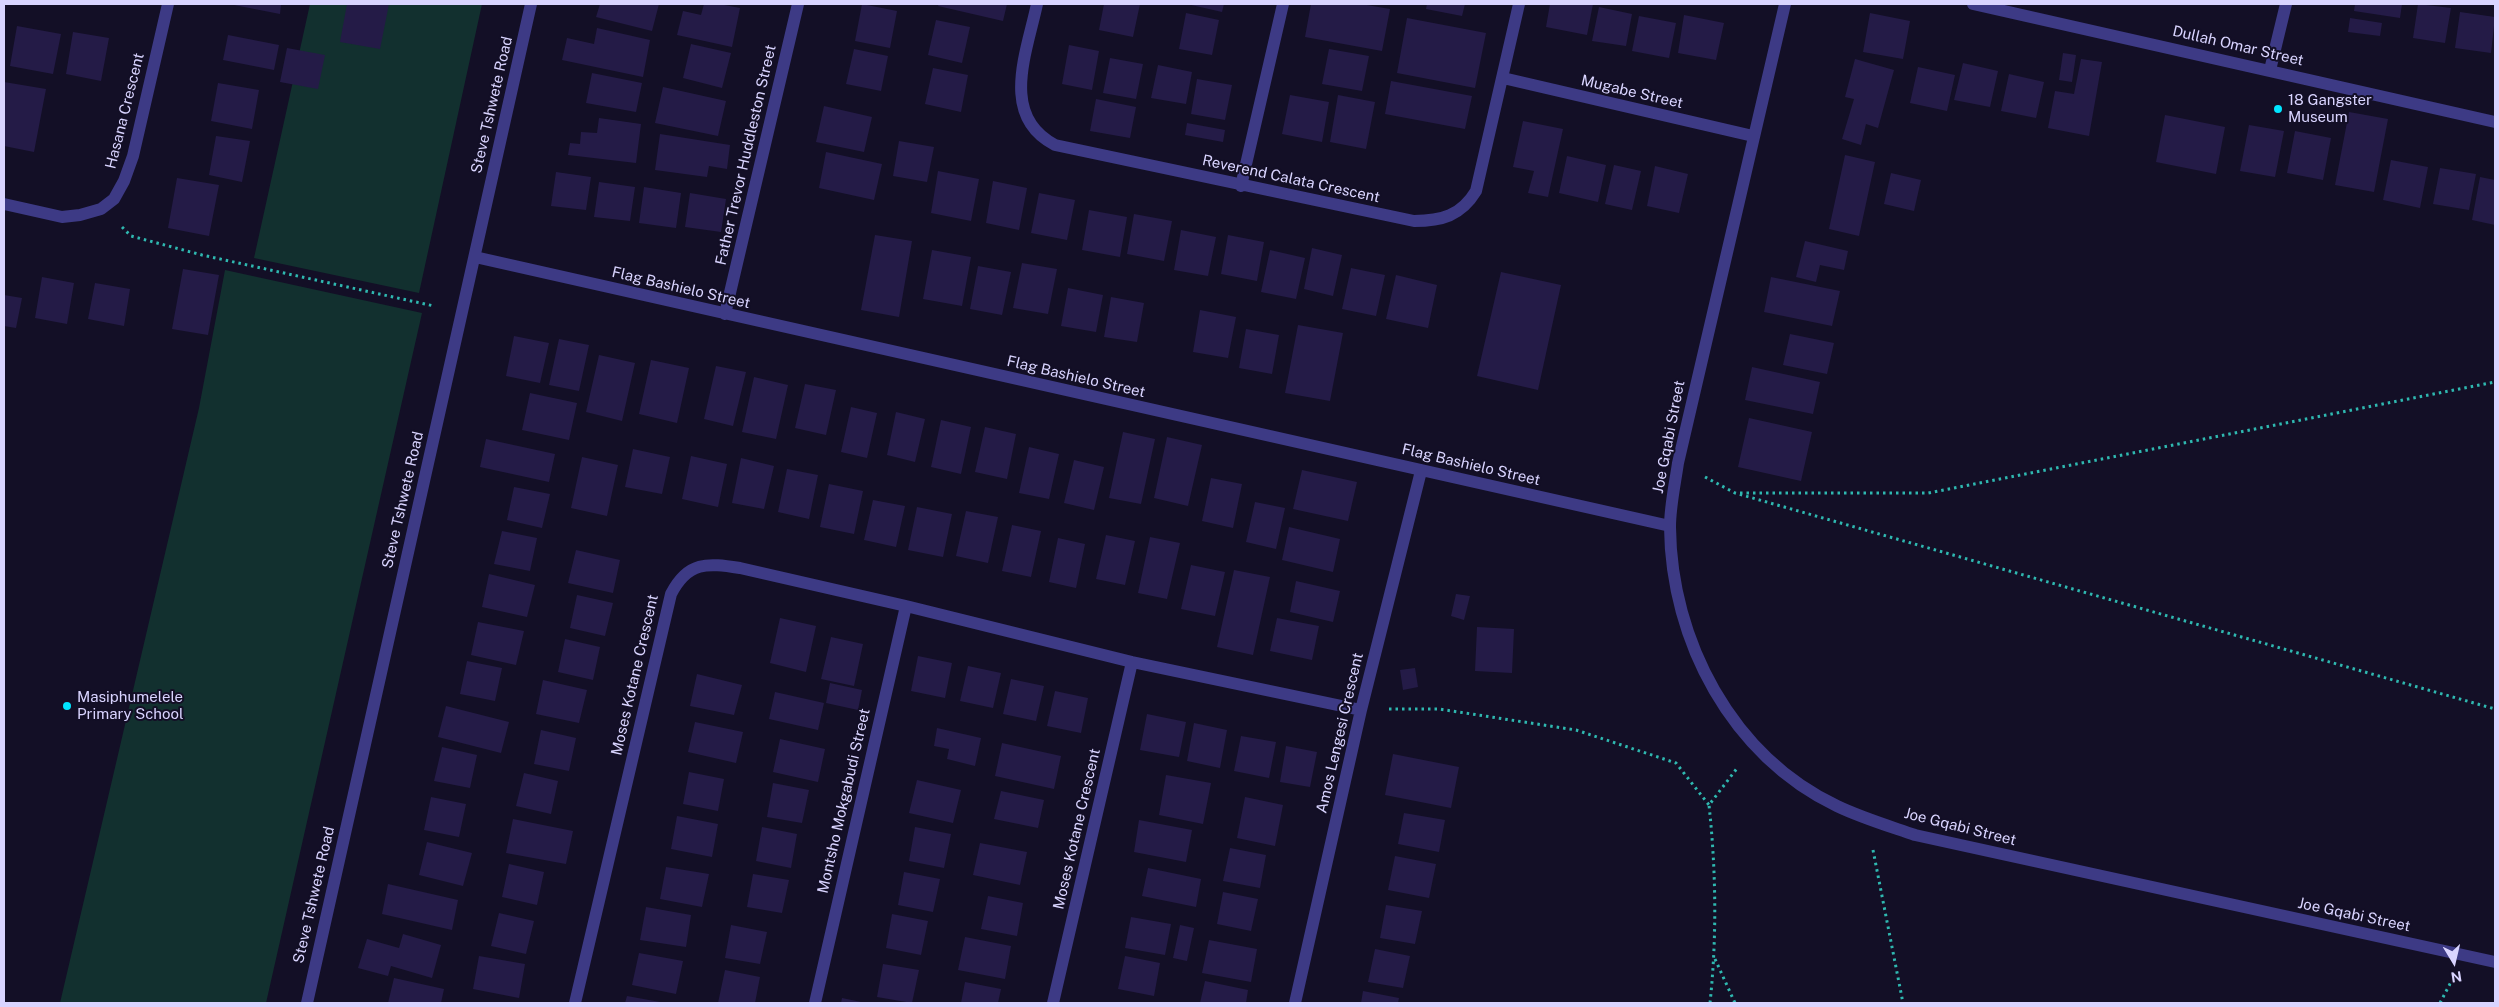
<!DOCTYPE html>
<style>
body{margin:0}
#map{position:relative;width:2499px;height:1007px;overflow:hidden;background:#130f26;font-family:"Public Sans",sans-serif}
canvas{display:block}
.frame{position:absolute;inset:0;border:5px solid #d9d4ff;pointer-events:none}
.north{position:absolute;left:2429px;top:937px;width:50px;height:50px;-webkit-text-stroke:4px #130f26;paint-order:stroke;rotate:171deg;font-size:14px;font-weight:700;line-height:20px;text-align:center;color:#d9d4ff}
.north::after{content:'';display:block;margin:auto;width:18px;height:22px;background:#d9d4ff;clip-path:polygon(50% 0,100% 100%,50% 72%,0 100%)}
</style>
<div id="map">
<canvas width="2499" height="1007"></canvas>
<div class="frame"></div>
<div class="north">N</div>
</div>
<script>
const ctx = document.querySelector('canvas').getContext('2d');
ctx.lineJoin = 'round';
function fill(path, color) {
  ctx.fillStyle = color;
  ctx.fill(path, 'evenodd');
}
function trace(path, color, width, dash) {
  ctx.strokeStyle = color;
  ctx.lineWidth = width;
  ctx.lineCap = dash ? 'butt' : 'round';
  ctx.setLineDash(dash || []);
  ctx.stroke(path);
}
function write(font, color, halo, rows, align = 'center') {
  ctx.font = font + ' "Public Sans",sans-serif';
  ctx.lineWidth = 4;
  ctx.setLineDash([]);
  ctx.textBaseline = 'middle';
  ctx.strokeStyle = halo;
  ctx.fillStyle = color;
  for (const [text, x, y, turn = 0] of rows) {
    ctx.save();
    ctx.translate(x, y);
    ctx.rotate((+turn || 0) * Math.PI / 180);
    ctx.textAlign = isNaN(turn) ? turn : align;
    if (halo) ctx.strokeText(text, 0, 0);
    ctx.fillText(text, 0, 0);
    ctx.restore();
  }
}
fill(new Path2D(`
 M 310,4 L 482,4 L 419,293 L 254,258 Z
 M 225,270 L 422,313 L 266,1003 L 60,1003 L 199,408 Z`), '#12302f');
fill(new Path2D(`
 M 229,4 L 281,4 L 280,14 Z
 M 347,4 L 389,4 L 380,49 L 340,42 Z
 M 600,4 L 659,4 L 652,31 L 596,17 Z
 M 704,4 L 719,4 L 740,8 L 732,47 L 677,35 L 683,11 L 701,15 Z
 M 862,4 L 897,11 L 890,48 L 855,41 Z
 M 939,4 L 1007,4 L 1003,21 L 938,6 Z
 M 1104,4 L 1140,4 L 1133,37 L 1099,30 Z
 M 1187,4 L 1224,4 L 1222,12 Z
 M 1311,4 L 1361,4 L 1390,9 L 1382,51 L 1305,37 Z
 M 1427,4 L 1465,4 L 1462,16 L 1426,9 Z
 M 1550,4 L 1593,4 L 1587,35 L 1546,27 Z
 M 2355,4 L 2402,4 L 2400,18 L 2354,11 Z
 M 2418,4 L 2451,8 L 2445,43 L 2413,38 Z
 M 1599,7 L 1632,14 L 1626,46 L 1592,41 Z
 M 2460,12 L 2495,17 L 2491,53 L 2455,48 Z
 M 1186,13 L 1219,20 L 1212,55 L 1179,49 Z
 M 1870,13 L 1910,21 L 1903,59 L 1863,52 Z
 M 1684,15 L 1724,23 L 1716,60 L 1678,53 Z
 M 1639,16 L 1676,23 L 1669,58 L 1632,51 Z
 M 1407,18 L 1486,33 L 1475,88 L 1397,73 Z
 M 2350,18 L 2382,23 L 2380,36 L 2348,32 Z
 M 936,20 L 970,27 L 962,63 L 928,55 Z
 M 17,26 L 61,34 L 53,74 L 10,66 Z
 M 597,28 L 650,40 L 643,77 L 562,60 L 567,38 L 594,44 Z
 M 73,32 L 109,38 L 101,81 L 66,74 Z
 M 228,35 L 279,45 L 274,70 L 223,60 Z
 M 691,44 L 731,53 L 722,88 L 683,78 Z
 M 1069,45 L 1099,51 L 1092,90 L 1062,84 Z
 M 287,48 L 325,55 L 318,89 L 280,82 Z
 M 854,49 L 888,56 L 881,91 L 846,84 Z
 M 1329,49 L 1369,56 L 1362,91 L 1322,84 Z
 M 2063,53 L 2076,55 L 2072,82 L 2059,80 Z
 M 1110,58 L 1143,64 L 1136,99 L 1103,93 Z
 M 1855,59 L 1894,70 L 1878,128 L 1866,124 L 1861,145 L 1842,139 L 1854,99 L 1845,97 Z
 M 2081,59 L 2102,62 L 2089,136 L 2048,128 L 2055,91 L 2074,94 Z
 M 1963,63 L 1998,71 L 1990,107 L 1954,100 Z
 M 1158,65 L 1192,72 L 1186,104 L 1151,98 Z
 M 1918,67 L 1955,75 L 1947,111 L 1910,103 Z
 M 933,68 L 968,75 L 961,112 L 925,104 Z
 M 592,73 L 642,83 L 636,112 L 586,103 Z
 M 2009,74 L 2044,82 L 2036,118 L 2001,111 Z
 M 1197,79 L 1232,85 L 1225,120 L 1191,114 Z
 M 1391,81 L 1472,96 L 1465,129 L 1385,114 Z
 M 4,82 L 46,89 L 34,152 L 4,146 Z
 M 218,83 L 259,90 L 252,129 L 211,121 Z
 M 663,87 L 726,101 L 718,136 L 655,123 Z
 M 1290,95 L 1329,102 L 1322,142 L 1282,134 Z
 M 1338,95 L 1375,102 L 1366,149 L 1330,142 Z
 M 1096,99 L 1136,107 L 1130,138 L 1090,131 Z
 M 824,106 L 872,117 L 864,152 L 816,142 Z
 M 2349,112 L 2388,119 L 2374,192 L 2335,185 Z
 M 2165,115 L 2225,127 L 2216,174 L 2156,162 Z
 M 599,118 L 641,124 L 636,163 L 568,155 L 570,143 L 580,144 L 581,132 L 597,133 Z
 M 1523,121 L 1563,129 L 1548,197 L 1528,193 L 1534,171 L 1513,167 Z
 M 1187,123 L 1225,130 L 1223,142 L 1185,135 Z
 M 2249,125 L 2284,131 L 2275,177 L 2240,171 Z
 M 2295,131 L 2331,138 L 2323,180 L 2287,173 Z
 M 660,134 L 730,145 L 727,169 L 709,166 L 707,177 L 655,170 Z
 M 216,136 L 250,141 L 242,182 L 209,175 Z
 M 899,141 L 934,147 L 927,182 L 893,176 Z
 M 826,152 L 882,164 L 874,200 L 819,188 Z
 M 1845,155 L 1875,162 L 1859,236 L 1829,229 Z
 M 1567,156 L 1606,165 L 1598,202 L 1559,193 Z
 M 2391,160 L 2428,167 L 2420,208 L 2383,200 Z
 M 1614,165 L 1641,171 L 1632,210 L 1605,204 Z
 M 1655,166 L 1688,174 L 1679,213 L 1647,206 Z
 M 2440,168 L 2476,174 L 2469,210 L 2433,204 Z
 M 938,171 L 979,179 L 971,221 L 931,213 Z
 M 556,172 L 591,177 L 586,210 L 551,206 Z
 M 1891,173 L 1921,180 L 1914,211 L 1884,204 Z
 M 2480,177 L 2495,180 L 2495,225 L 2472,220 Z
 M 177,178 L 219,185 L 209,236 L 168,228 Z
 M 993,181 L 1027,188 L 1019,230 L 986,223 Z
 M 599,182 L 635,187 L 630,221 L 594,217 Z
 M 644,187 L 681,193 L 676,228 L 639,223 Z
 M 690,193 L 726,199 L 721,232 L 685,227 Z
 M 1039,193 L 1075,200 L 1067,240 L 1031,233 Z
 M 1089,210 L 1127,217 L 1120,257 L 1082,250 Z
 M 1134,214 L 1172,221 L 1164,261 L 1127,254 Z
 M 1181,230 L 1216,237 L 1208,276 L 1174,270 Z
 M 875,235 L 912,241 L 899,317 L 861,310 Z
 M 1228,235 L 1264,242 L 1257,281 L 1221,274 Z
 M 1805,241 L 1848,251 L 1844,270 L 1820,265 L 1816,282 L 1796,277 Z
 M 1312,248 L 1342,255 L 1333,296 L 1304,289 Z
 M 932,250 L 971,257 L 962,306 L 923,299 Z
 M 1270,250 L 1305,258 L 1296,299 L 1261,292 Z
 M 1022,263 L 1057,269 L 1048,314 L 1013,308 Z
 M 978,266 L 1011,272 L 1002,315 L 970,309 Z
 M 1351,268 L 1385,275 L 1376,316 L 1342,309 Z
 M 183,269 L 219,275 L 208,335 L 172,329 Z
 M 1501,272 L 1561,285 L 1538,390 L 1477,376 Z
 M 1396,275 L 1437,285 L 1428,328 L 1386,319 Z
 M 42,277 L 74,283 L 67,324 L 35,318 Z
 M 1771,277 L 1840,291 L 1832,326 L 1764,312 Z
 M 95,283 L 130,289 L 124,326 L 88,319 Z
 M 1068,288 L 1103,295 L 1096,332 L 1061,326 Z
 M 4,295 L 22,298 L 16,328 L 4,326 Z
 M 1111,297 L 1144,303 L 1137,342 L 1104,337 Z
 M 1200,310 L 1236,317 L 1228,358 L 1193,352 Z
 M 1298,325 L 1343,333 L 1330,401 L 1285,393 Z
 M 1246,329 L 1279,335 L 1272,374 L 1239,368 Z
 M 1790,334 L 1834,343 L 1827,374 L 1783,365 Z
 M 514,336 L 549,343 L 540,383 L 506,376 Z
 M 559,339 L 589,345 L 579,391 L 549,385 Z
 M 599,355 L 635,363 L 622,421 L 586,412 Z
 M 651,360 L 689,368 L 677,423 L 639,414 Z
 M 716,366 L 746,372 L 733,426 L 704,419 Z
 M 1752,367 L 1820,382 L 1813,414 L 1745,400 Z
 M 754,377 L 788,385 L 776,439 L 742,432 Z
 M 805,384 L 836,390 L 826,435 L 795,428 Z
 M 530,393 L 577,403 L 569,440 L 522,430 Z
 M 851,407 L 877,413 L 867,458 L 841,452 Z
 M 896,412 L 925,419 L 915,462 L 887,455 Z
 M 1749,418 L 1812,432 L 1801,481 L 1738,467 Z
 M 941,420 L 971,427 L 961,474 L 931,467 Z
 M 985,427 L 1016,434 L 1007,479 L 975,472 Z
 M 1123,432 L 1155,439 L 1141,504 L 1109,498 Z
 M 1167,437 L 1202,445 L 1188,506 L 1154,498 Z
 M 486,439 L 555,454 L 549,482 L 480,467 Z
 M 1029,447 L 1059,454 L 1049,499 L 1019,493 Z
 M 633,449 L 670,457 L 662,494 L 625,487 Z
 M 691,456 L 727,464 L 718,507 L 682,499 Z
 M 582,457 L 618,465 L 607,516 L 571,508 Z
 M 741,458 L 774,466 L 764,509 L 732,503 Z
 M 1074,460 L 1104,467 L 1094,510 L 1064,503 Z
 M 787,469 L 818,475 L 809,519 L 778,512 Z
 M 1302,470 L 1357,482 L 1348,521 L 1293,509 Z
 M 1211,478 L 1242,484 L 1233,528 L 1202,521 Z
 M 829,484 L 863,491 L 854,534 L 820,527 Z
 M 514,487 L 550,494 L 542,528 L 507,520 Z
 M 873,500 L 905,506 L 896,547 L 864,540 Z
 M 1255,502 L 1285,508 L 1276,549 L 1246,542 Z
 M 917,507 L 952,514 L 943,557 L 908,550 Z
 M 966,511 L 998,517 L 988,563 L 956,556 Z
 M 1012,525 L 1041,531 L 1031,577 L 1002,571 Z
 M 1289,527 L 1340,539 L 1333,572 L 1282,560 Z
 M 502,531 L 537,538 L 530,571 L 494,564 Z
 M 1106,535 L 1135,541 L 1125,585 L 1096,579 Z
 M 1150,537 L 1180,543 L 1167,599 L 1138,593 Z
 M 1058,538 L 1085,544 L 1076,588 L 1049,582 Z
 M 576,550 L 620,560 L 613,593 L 568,583 Z
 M 1191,565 L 1225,572 L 1215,616 L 1181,609 Z
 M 1234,570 L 1270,577 L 1253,655 L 1217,647 Z
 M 489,574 L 535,585 L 527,617 L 482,607 Z
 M 1296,581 L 1340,591 L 1333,622 L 1290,612 Z
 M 1456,594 L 1470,596 L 1464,620 L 1451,616 Z
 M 577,595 L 613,603 L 605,636 L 570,628 Z
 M 780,618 L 816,626 L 806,672 L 770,663 Z
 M 1277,618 L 1319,626 L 1312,660 L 1270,651 Z
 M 478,622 L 524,631 L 516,665 L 471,655 Z
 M 1477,627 L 1514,629 L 1512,673 L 1475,671 Z
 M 831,637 L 863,644 L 854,686 L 821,679 Z
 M 565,639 L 600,647 L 593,680 L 558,672 Z
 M 918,656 L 952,663 L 945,698 L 911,691 Z
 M 467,661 L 502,668 L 495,701 L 460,694 Z
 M 968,666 L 1001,673 L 993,708 L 960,701 Z
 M 1415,668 L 1418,687 L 1403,690 L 1400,670 Z
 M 697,674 L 742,685 L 734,715 L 690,706 Z
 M 1011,679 L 1044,686 L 1036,721 L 1003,714 Z
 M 543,680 L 587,690 L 579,723 L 536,714 Z
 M 830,683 L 862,690 L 858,710 L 826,703 Z
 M 1055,691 L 1088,698 L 1081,733 L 1047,726 Z
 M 775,692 L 824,703 L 818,730 L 769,719 Z
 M 446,706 L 509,722 L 501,753 L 438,737 Z
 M 1147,714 L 1186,722 L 1179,757 L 1140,750 Z
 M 695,722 L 743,732 L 736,763 L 688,752 Z
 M 1194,723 L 1227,730 L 1220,768 L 1187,761 Z
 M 937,728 L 981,738 L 975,766 L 947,759 L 949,749 L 934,746 Z
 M 541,730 L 576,738 L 569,771 L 534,764 Z
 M 1241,736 L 1276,742 L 1269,778 L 1234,771 Z
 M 780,739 L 825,749 L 818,782 L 773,772 Z
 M 1002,743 L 1061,756 L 1054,789 L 995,776 Z
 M 1286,746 L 1317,752 L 1310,787 L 1280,782 Z
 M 442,747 L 477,755 L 470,788 L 434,781 Z
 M 1393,754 L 1459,767 L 1451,808 L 1385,795 Z
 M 689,772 L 724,779 L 718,811 L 683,804 Z
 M 524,773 L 558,781 L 551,814 L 516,806 Z
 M 1166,775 L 1211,783 L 1203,824 L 1159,815 Z
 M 917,780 L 961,790 L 953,823 L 909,813 Z
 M 773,783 L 809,790 L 802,823 L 767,817 Z
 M 1001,791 L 1044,800 L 1038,828 L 994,819 Z
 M 431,797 L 466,804 L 459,837 L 424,830 Z
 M 1245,797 L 1283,805 L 1275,846 L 1237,838 Z
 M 1404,813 L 1445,820 L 1439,852 L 1398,844 Z
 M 677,816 L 718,824 L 712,857 L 671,849 Z
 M 513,819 L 573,831 L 566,864 L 506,853 Z
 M 1139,820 L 1192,830 L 1186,862 L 1134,852 Z
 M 762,827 L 797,834 L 791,868 L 756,861 Z
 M 915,827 L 951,834 L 944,868 L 909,861 Z
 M 427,842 L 472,853 L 463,886 L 419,875 Z
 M 980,843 L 1027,852 L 1020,885 L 973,875 Z
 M 1230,848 L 1266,855 L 1260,888 L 1223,881 Z
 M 1395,856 L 1436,864 L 1429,898 L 1388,890 Z
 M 509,864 L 544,872 L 537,905 L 502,897 Z
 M 666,867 L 709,874 L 702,907 L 660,899 Z
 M 1148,868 L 1201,879 L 1196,907 L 1142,896 Z
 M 904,872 L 940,879 L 933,912 L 898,905 Z
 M 753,874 L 789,880 L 782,913 L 747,907 Z
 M 388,884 L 458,900 L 452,930 L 382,914 Z
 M 1223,892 L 1258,899 L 1251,931 L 1217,924 Z
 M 988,896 L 1023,903 L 1017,936 L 981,929 Z
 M 1386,905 L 1422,911 L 1415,944 L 1380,938 Z
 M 646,907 L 691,915 L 686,947 L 640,940 Z
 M 499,913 L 534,921 L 526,954 L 491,946 Z
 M 892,914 L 928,921 L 921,955 L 886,948 Z
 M 1131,917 L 1171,924 L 1165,955 L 1125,948 Z
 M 731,925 L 767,932 L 760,964 L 725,958 Z
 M 1180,925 L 1194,928 L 1187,961 L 1173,958 Z
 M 403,934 L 441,945 L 432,978 L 391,966 L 388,976 L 358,968 L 367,939 L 399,948 Z
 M 965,937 L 1011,946 L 1005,979 L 958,970 Z
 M 1209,940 L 1257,949 L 1251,982 L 1202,973 Z
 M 1375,949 L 1410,956 L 1403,988 L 1368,982 Z
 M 639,953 L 683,961 L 676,994 L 632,985 Z
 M 479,956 L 525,964 L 519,998 L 473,989 Z
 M 1125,956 L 1160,963 L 1154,996 L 1118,989 Z
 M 883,964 L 919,970 L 912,1003 L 877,997 Z
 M 725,970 L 760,977 L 755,1003 L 718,1003 Z
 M 394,978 L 444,989 L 441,1003 L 388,1003 Z
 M 1205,981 L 1248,990 L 1246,1003 L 1200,1003 Z
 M 965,982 L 1001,989 L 998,1003 L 961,1003 Z
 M 1363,991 L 1399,998 L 1398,1003 L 1361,1003 Z
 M 627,996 L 660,1002 L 660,1003 L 625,1003 Z
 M 842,998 L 861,1002 L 861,1003 L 841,1003 Z`), '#241b47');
trace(new Path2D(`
 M 122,227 L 131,236 L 202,255 L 434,306
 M 1705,477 L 1735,493 L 2495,709
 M 1740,493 L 1928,493 L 2495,382
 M 1389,709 L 1439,709 L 1576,730 L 1676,763 L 1709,805
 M 1873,850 L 1903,1003
 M 1715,959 L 1735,1003
 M 1710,1003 C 1717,937 1716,870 1709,805 L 1738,767
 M 2440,1003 L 2452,980`), '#2fb8b0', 3, [2.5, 4]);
trace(new Path2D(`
 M 1037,4 C 1027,52 999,116 1055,145 L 1414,221 C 1441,221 1461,216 1476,191 L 1519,4
 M 1785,4 L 1678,463 C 1675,484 1670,506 1670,527 C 1671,641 1732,756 1837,806 C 1862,818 1889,826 1915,835 L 2495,962
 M 1973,4 L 2495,122
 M 2270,70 L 2286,4
 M 1503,78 L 1753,136
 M 1241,186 L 1283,4
 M 4,204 L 62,217 L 80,215 L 101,209 L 114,199 L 124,181 L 133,156 L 168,4
 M 475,257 L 1670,526
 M 725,314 L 798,4
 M 307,1003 L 531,4
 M 575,1003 L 671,594 C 688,561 707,563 740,568 L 906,606 L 1132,662 L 1361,710
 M 815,1003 L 906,606
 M 1053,1003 L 1132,662
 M 1295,1003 L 1361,710 L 1421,471`), '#3d3a85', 12);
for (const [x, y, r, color] of [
 [2278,109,5,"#00e5ff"],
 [67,706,5,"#00e5ff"]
]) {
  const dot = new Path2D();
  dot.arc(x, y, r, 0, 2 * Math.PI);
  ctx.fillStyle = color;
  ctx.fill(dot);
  trace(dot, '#130f26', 2);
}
write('15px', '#d9d4ff', '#130f26', [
 ["Dullah Omar Street",2238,46,13],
 ["Mugabe Street",1632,92,13],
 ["Steve Tshwete Road",492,105,-77],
 ["Hasana Crescent",125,111,-76],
 ["Father Trevor Huddleston Street",746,155,-77],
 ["Reverend Calata Crescent",1291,179,12],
 ["Flag Bashielo Street",681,288,13],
 ["Flag Bashielo Street",1076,377,13],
 ["Joe Gqabi Street",1669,437,-79],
 ["Flag Bashielo Street",1471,465,13],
 ["Steve Tshwete Road",403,500,-77],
 ["Moses Kotane Crescent",635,675,-77],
 ["Amos Lengesi Crescent",1340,733,-77],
 ["Montsho Mokgabudi Street",844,801,-77],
 ["Joe Gqabi Street",1960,827,14],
 ["Moses Kotane Crescent",1077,829,-77],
 ["Steve Tshwete Road",314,895,-77],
 ["Joe Gqabi Street",2354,915,12]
]);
write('15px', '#d9d4ff', '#130f26', [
 ["18 Gangster",2288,100],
 ["Museum",2288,117],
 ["Masiphumelele",77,697],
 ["Primary School",77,714]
], 'left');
</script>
